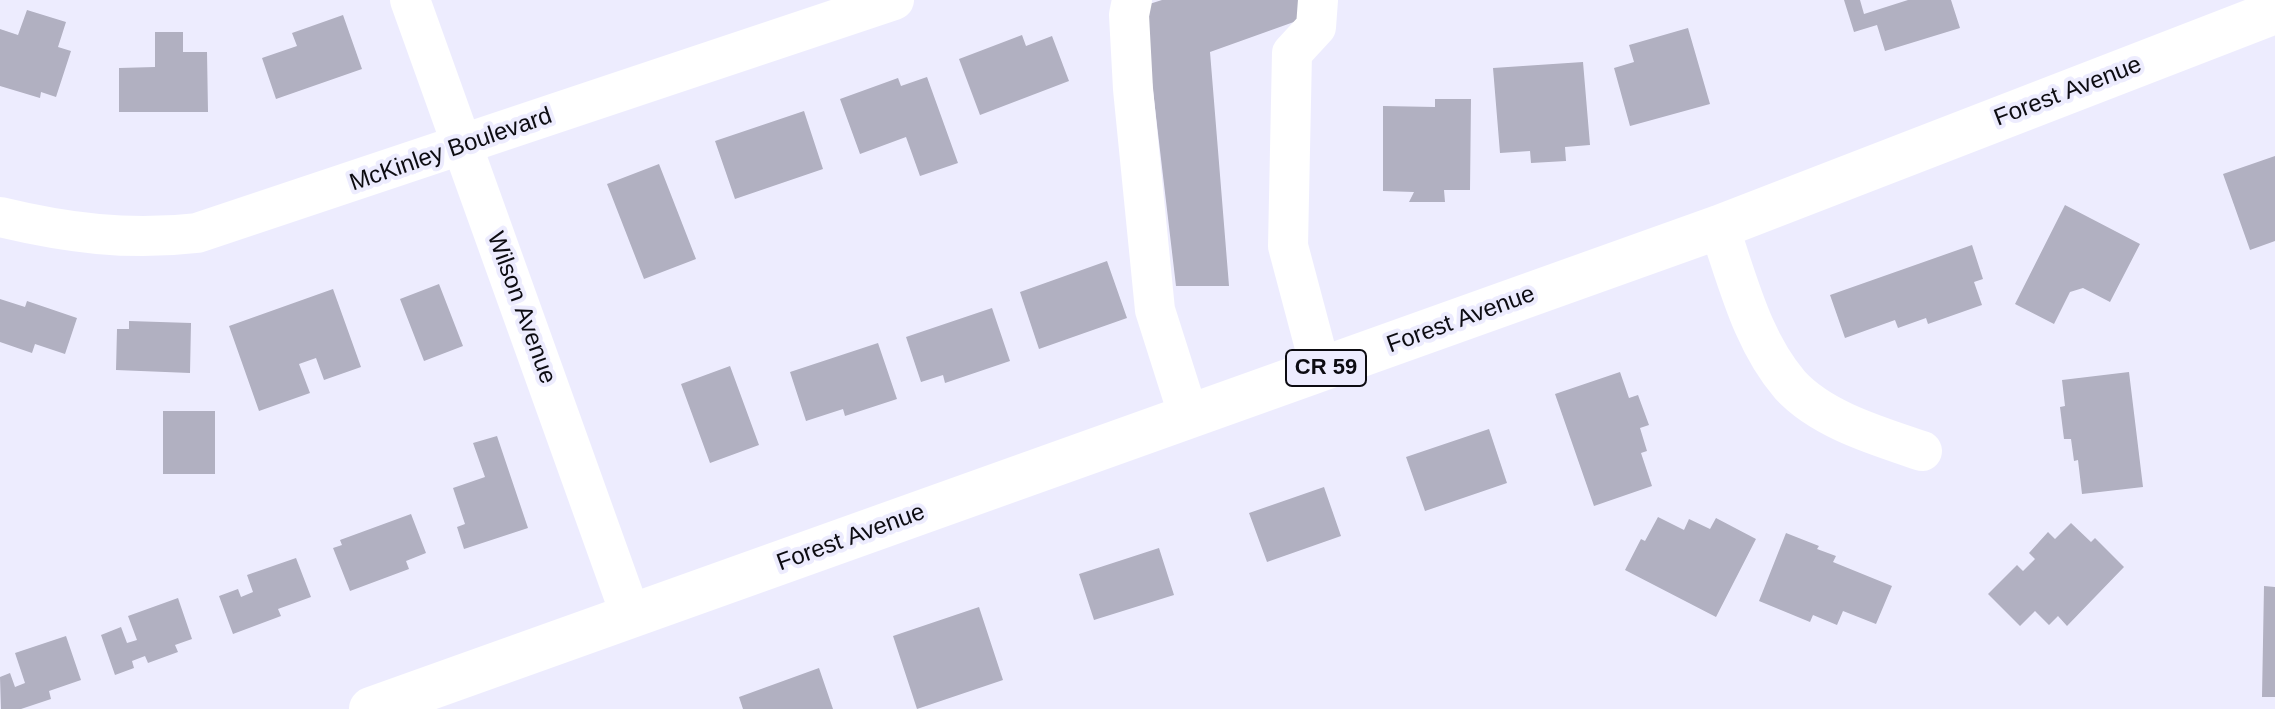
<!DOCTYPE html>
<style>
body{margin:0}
canvas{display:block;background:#edecfe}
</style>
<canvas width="2275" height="709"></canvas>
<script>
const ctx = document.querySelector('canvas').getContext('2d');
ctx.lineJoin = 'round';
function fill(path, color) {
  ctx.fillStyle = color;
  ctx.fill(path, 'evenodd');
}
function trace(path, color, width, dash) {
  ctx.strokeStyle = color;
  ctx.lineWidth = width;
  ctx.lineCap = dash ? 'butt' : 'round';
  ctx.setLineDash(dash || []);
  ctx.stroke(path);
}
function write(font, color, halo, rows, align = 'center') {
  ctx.font = font + ' Arial,sans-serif';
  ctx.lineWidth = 8;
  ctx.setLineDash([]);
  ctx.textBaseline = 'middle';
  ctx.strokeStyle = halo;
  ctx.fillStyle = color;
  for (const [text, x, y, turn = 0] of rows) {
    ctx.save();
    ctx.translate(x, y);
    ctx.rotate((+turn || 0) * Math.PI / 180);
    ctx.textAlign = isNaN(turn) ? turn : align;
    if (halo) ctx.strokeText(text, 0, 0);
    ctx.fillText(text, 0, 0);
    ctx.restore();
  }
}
fill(new Path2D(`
 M 1162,0 L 1298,0 L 1305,18 L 1210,52 L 1229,286 L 1176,286 L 1143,6 Z
 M 1844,0 L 1860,0 L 1864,14 L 1908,0 L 1951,0 L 1960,28 L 1885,51 L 1877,25 L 1854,32 Z
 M 27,10 L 66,22 L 58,47 L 71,51 L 56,97 L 41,92 L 40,98 L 0,86 L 0,29 L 18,35 Z
 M 343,15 L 362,69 L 276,99 L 262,58 L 297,46 L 292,33 Z
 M 1688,28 L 1710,104 L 1630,126 L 1614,68 L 1634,62 L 1629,45 Z
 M 155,32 L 183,32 L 183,52 L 207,52 L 208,112 L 119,112 L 119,68 L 155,67 Z
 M 1022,35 L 1026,46 L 1052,36 L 1069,81 L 980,115 L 959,59 Z
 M 1583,62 L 1590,145 L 1565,147 L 1566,161 L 1531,163 L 1530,151 L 1500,153 L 1493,68 Z
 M 927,77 L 958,163 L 920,176 L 906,137 L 860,154 L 840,99 L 898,78 L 901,86 Z
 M 1435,99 L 1471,99 L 1470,190 L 1444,190 L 1445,202 L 1409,202 L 1414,192 L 1383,191 L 1383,106 L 1435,107 Z
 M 804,111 L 823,169 L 735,199 L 715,141 Z
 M 2275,156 L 2275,241 L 2250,250 L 2223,174 Z
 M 659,164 L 696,259 L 644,279 L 607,184 Z
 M 2065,205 L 2140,244 L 2110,302 L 2083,288 L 2070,292 L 2054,324 L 2015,304 Z
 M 1972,245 L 1983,279 L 1974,282 L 1982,305 L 1928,324 L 1926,318 L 1898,328 L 1895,320 L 1845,338 L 1830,295 Z
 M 1107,261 L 1127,318 L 1039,349 L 1020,292 Z
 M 439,284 L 463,346 L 424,361 L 400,299 Z
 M 333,289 L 361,367 L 324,380 L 316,358 L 299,364 L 310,393 L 259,411 L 229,326 Z
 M 0,299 L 25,307 L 27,301 L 77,318 L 65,354 L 35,344 L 32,353 L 0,342 Z
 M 992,308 L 1010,361 L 945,383 L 943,375 L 921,382 L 906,337 Z
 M 129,321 L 191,323 L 190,373 L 116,370 L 117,329 L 129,329 Z
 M 878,343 L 897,399 L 845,416 L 843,409 L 806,421 L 790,372 Z
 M 730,366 L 759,445 L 710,463 L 681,384 Z
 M 1620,372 L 1629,398 L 1638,395 L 1649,425 L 1640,428 L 1647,451 L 1641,453 L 1652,486 L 1594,506 L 1555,394 Z
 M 2129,372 L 2143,487 L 2082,494 L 2078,460 L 2074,461 L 2071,439 L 2064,439 L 2060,407 L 2065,406 L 2062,380 Z
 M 163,411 L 215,411 L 215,474 L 163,474 Z
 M 1489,429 L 1507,483 L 1425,511 L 1406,457 Z
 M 497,436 L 528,528 L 464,549 L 457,527 L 465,524 L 453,488 L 485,477 L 473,443 Z
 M 1324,487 L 1341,536 L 1267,562 L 1249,513 Z
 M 411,514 L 426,553 L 406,561 L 409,569 L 350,591 L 333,548 L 342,545 L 340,540 Z
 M 1658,517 L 1684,530 L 1689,519 L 1710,529 L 1716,518 L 1756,539 L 1716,617 L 1625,570 L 1641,539 L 1645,541 Z
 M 2071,523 L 2091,542 L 2095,538 L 2124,567 L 2067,626 L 2058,616 L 2049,625 L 2035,611 L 2020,626 L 1988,594 L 2017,565 L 2023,571 L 2035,559 L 2029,553 L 2048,532 L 2055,539 Z
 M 1786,533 L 1819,546 L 1817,549 L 1836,556 L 1833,562 L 1892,586 L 1876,624 L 1843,611 L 1837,625 L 1813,615 L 1810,622 L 1759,601 Z
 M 1159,548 L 1174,595 L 1094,620 L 1079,574 Z
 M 296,558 L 311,597 L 278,609 L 281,616 L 233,634 L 219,596 L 238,589 L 241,597 L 253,592 L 247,575 Z
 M 2264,586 L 2275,587 L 2275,697 L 2262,697 Z
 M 178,598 L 192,639 L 175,645 L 178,652 L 148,663 L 145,656 L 132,661 L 134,668 L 115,675 L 101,635 L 121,627 L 127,643 L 137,640 L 128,616 Z
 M 979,607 L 1003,680 L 917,709 L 893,636 Z
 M 66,636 L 81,680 L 49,691 L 51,699 L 21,709 L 1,709 L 0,677 L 10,673 L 15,687 L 25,683 L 15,653 Z
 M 819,668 L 833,709 L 743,709 L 739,697 Z`), '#b1b0c1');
trace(new Path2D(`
 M 410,0 L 631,616
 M 1132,0 L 1129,15 L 1133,89 L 1155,310 L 1189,417
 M 1318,0 L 1316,27 L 1292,53 L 1288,246 L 1321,370
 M 0,217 C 66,233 129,241 197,233 L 894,0
 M 1719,227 C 1738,281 1752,341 1790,385 C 1822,420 1878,436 1922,451`), '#fff', 40);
trace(new Path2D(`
 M 371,709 L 1719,227 L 2275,12`), '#fff', 44);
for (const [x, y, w] of [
 [1326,368,80]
]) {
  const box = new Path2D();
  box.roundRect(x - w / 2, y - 18, w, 36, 6);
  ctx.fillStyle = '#edecfe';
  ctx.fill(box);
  trace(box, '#0d0c12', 2);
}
write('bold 22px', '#0d0c12', null, [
 ["CR 59",1326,368]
]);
write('24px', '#0d0c12', '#edecfe', [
 ["Forest Avenue",2068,92,-21],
 ["McKinley Boulevard",451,150,-19],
 ["Wilson Avenue",521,308,70],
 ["Forest Avenue",1461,320,-20],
 ["Forest Avenue",851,538,-20]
]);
</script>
